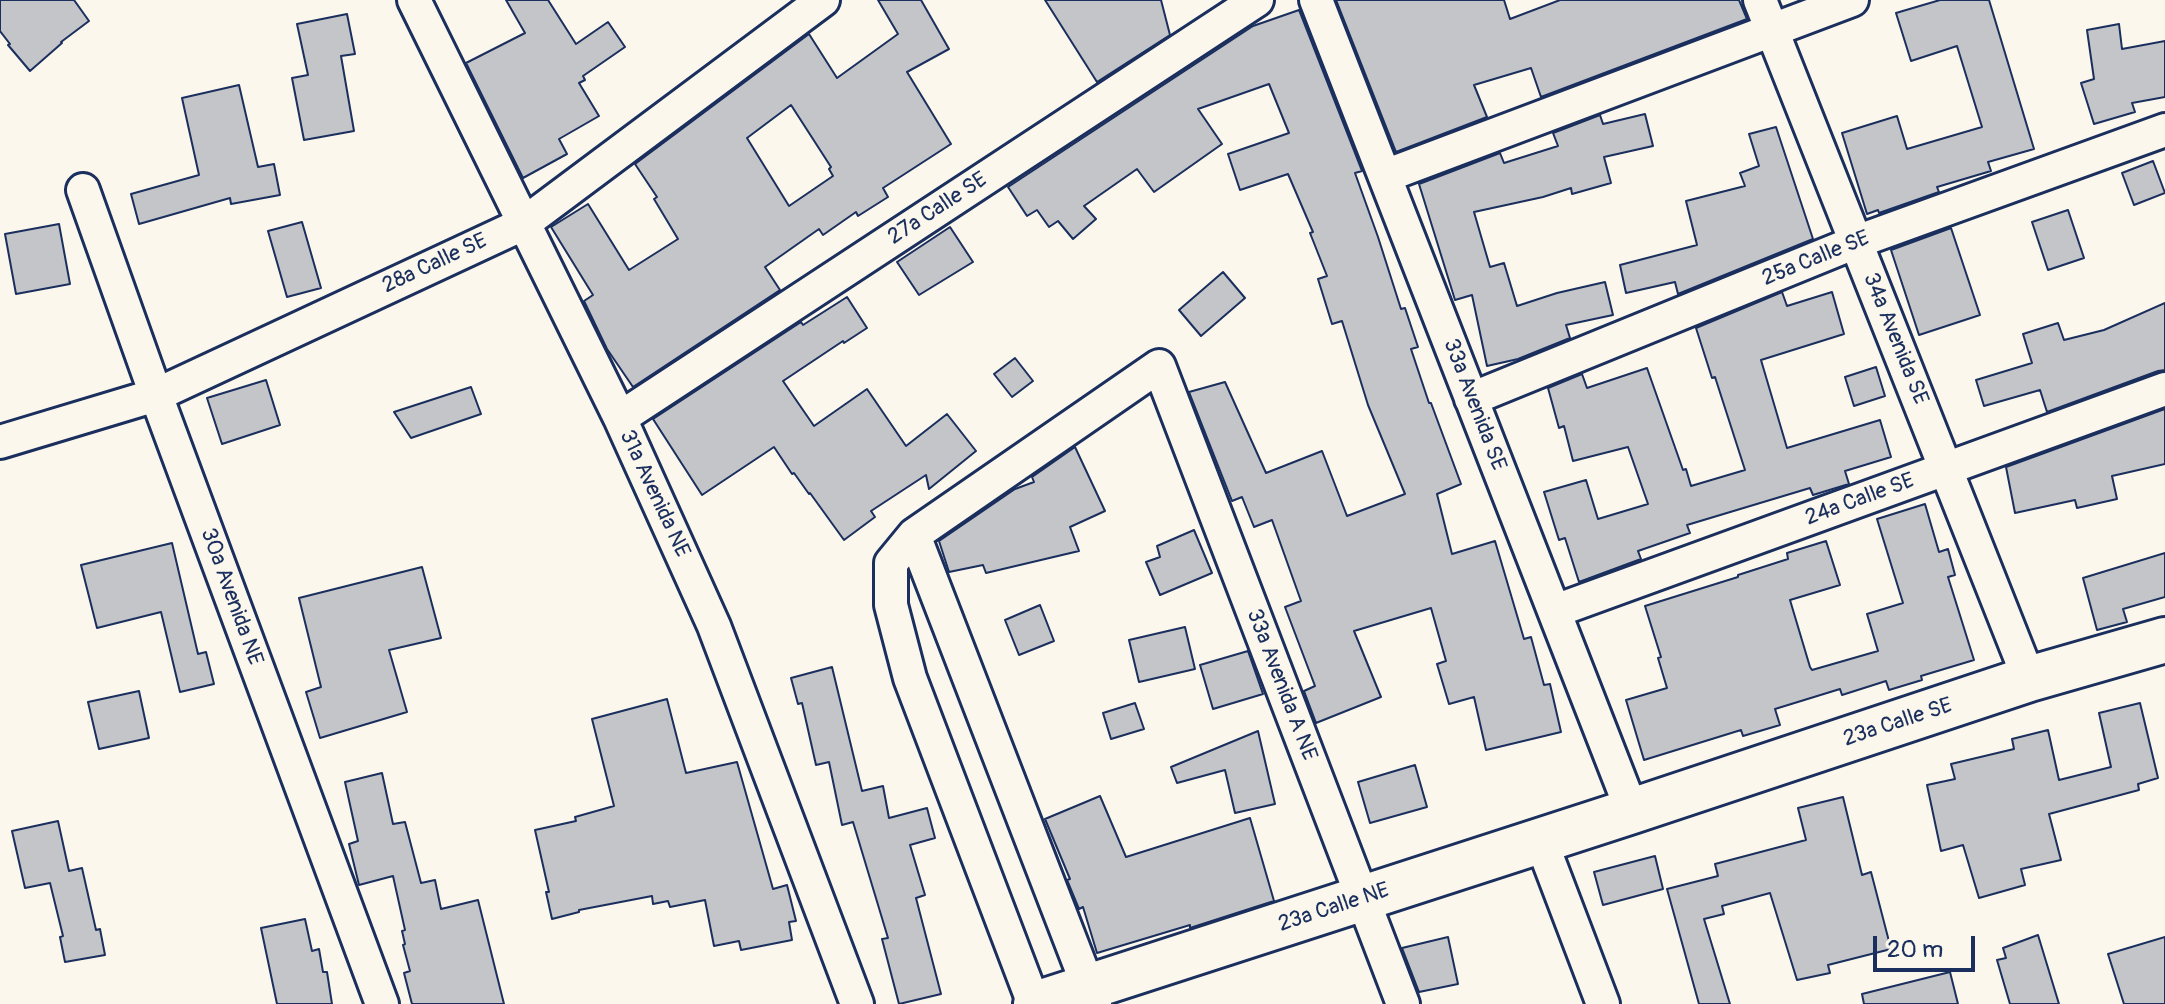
<!DOCTYPE html>
<style>
body{margin:0}
#map{position:relative;width:2165px;height:1004px;overflow:hidden;background:#fbf7ec;font-family:Pangolin,sans-serif}
canvas{display:block}
.scale{position:absolute;left:1873px;top:936px;width:102px;height:36px;box-sizing:border-box;border:4px solid #1b2f5e;border-top:0;padding-left:10px;font-size:24px;line-height:28px;white-space:nowrap;color:#1b2f5e;-webkit-text-stroke:6px #fbf7ec;paint-order:stroke}
</style>
<div id="map">
<canvas width="2165" height="1004"></canvas>
<div class="scale">20 m</div>
</div>
<script>
const ctx = document.querySelector('canvas').getContext('2d');
ctx.lineJoin = 'round';
function fill(path, color) {
  ctx.fillStyle = color;
  ctx.fill(path, 'evenodd');
}
function trace(path, color, width, dash) {
  ctx.strokeStyle = color;
  ctx.lineWidth = width;
  ctx.lineCap = dash ? 'butt' : 'round';
  ctx.setLineDash(dash || []);
  ctx.stroke(path);
}
function write(font, color, halo, rows, align = 'center') {
  ctx.font = font + ' Pangolin,sans-serif';
  ctx.lineWidth = 7;
  ctx.setLineDash([]);
  ctx.textBaseline = 'middle';
  ctx.strokeStyle = halo;
  ctx.fillStyle = color;
  for (const [text, x, y, turn = 0] of rows) {
    ctx.save();
    ctx.translate(x, y);
    ctx.rotate((+turn || 0) * Math.PI / 180);
    ctx.textAlign = isNaN(turn) ? turn : align;
    if (halo) ctx.strokeText(text, 0, 0);
    ctx.fillText(text, 0, 0);
    ctx.restore();
  }
}
const building = new Path2D(`
 M 0,0 L 74,0 L 89,21 L 61,42 L 62,43 L 30,71 L 8,45 L 10,44 L 0,31 Z
 M 506,0 L 548,0 L 576,44 L 608,22 L 625,47 L 583,76 L 585,80 L 579,83 L 599,116 L 559,139 L 567,154 L 523,178 L 466,63 L 525,33 Z
 M 878,0 L 921,0 L 949,49 L 907,72 L 951,144 L 883,188 L 888,197 L 858,216 L 856,212 L 823,235 L 819,229 L 765,267 L 780,290 L 633,387 L 607,349 L 584,301 L 593,295 L 551,227 L 588,204 L 629,270 L 678,239 L 654,199 L 657,197 L 635,164 L 809,34 L 837,78 L 898,34 ZM 791,105 L 831,167 L 829,169 L 833,176 L 789,206 L 747,138 Z
 M 1045,0 L 1161,0 L 1170,35 L 1097,82 Z
 M 1336,0 L 1504,0 L 1510,19 L 1560,0 L 1739,0 L 1747,19 L 1541,97 L 1531,68 L 1474,85 L 1487,117 L 1396,152 Z
 M 1940,0 L 1989,0 L 2034,149 L 1988,162 L 1991,171 L 1937,187 L 1939,192 L 1879,213 L 1878,210 L 1867,214 L 1842,133 L 1897,116 L 1907,149 L 1982,127 L 1957,46 L 1911,61 L 1896,13 Z
 M 1299,10 L 1362,171 L 1355,173 L 1378,237 L 1401,309 L 1405,308 L 1418,347 L 1411,349 L 1429,403 L 1431,403 L 1461,484 L 1437,494 L 1452,554 L 1495,541 L 1524,639 L 1531,637 L 1544,685 L 1550,684 L 1561,732 L 1486,750 L 1474,697 L 1449,704 L 1437,664 L 1446,661 L 1431,608 L 1354,631 L 1381,697 L 1316,723 L 1304,691 L 1315,686 L 1285,607 L 1301,601 L 1272,520 L 1254,527 L 1242,497 L 1232,501 L 1189,392 L 1225,382 L 1266,473 L 1322,451 L 1347,516 L 1405,494 L 1368,405 L 1342,321 L 1332,324 L 1318,279 L 1327,276 L 1310,233 L 1313,232 L 1288,174 L 1240,190 L 1228,154 L 1289,133 L 1269,84 L 1198,109 L 1222,144 L 1154,192 L 1137,169 L 1084,206 L 1096,219 L 1073,239 L 1058,221 L 1049,227 L 1037,210 L 1027,216 L 1008,187 L 1253,26 Z
 M 347,14 L 355,54 L 341,56 L 354,131 L 304,140 L 292,78 L 308,75 L 297,24 Z
 M 2119,24 L 2122,49 L 2165,41 L 2165,97 L 2132,103 L 2135,112 L 2094,124 L 2081,83 L 2094,79 L 2087,30 Z
 M 239,85 L 258,167 L 274,164 L 280,195 L 231,204 L 230,198 L 139,224 L 131,194 L 199,175 L 182,98 Z
 M 1645,114 L 1653,146 L 1604,157 L 1611,183 L 1572,194 L 1571,188 L 1543,197 L 1474,212 L 1490,267 L 1504,263 L 1517,306 L 1557,293 L 1605,282 L 1613,315 L 1566,325 L 1570,338 L 1518,359 L 1487,366 L 1472,295 L 1455,300 L 1419,184 L 1500,153 L 1504,163 L 1558,146 L 1553,133 L 1600,115 L 1603,124 Z
 M 1776,127 L 1813,239 L 1678,294 L 1675,282 L 1626,293 L 1620,265 L 1697,245 L 1686,201 L 1745,186 L 1740,173 L 1759,166 L 1749,134 Z
 M 2153,161 L 2165,193 L 2134,205 L 2122,173 Z
 M 2068,210 L 2084,258 L 2048,270 L 2032,222 Z
 M 302,222 L 321,288 L 287,297 L 268,231 Z
 M 59,224 L 70,284 L 16,294 L 5,234 Z
 M 950,227 L 973,262 L 919,295 L 897,262 Z
 M 1951,228 L 1980,315 L 1919,335 L 1891,250 Z
 M 1223,272 L 1245,298 L 1201,336 L 1179,310 Z
 M 1782,292 L 1787,306 L 1832,292 L 1844,334 L 1761,360 L 1787,448 L 1880,420 L 1891,457 L 1845,471 L 1849,484 L 1813,495 L 1810,488 L 1687,525 L 1690,533 L 1638,551 L 1641,559 L 1579,582 L 1565,538 L 1559,540 L 1544,492 L 1586,480 L 1598,519 L 1648,504 L 1628,447 L 1573,461 L 1564,426 L 1559,428 L 1548,388 L 1582,374 L 1587,388 L 1647,368 L 1683,470 L 1686,469 L 1691,486 L 1745,470 L 1715,377 L 1712,378 L 1696,328 Z
 M 847,297 L 867,328 L 844,343 L 843,341 L 783,381 L 814,426 L 867,389 L 906,446 L 947,414 L 976,451 L 929,489 L 926,475 L 871,511 L 875,517 L 844,540 L 810,493 L 809,494 L 794,473 L 792,474 L 774,447 L 702,495 L 653,419 L 801,322 L 803,325 Z
 M 2165,303 L 2165,370 L 2158,371 L 2047,412 L 2040,390 L 1984,406 L 1976,380 L 2032,363 L 2023,334 L 2058,323 L 2064,340 L 2104,330 Z
 M 1015,358 L 1033,381 L 1012,397 L 994,374 Z
 M 1876,367 L 1885,396 L 1854,406 L 1845,377 Z
 M 266,380 L 280,425 L 222,444 L 207,398 Z
 M 471,387 L 481,414 L 411,438 L 394,412 Z
 M 2165,409 L 2165,464 L 2112,476 L 2117,499 L 2077,508 L 2075,500 L 2015,513 L 2006,467 Z
 M 1075,447 L 1105,511 L 1070,527 L 1079,551 L 986,573 L 983,565 L 949,572 L 939,541 L 1015,489 L 1034,482 L 1032,477 Z
 M 1925,504 L 1939,552 L 1948,549 L 1955,575 L 1948,577 L 1974,660 L 1921,676 L 1922,680 L 1889,690 L 1886,681 L 1842,695 L 1840,689 L 1775,709 L 1780,725 L 1743,736 L 1741,730 L 1644,760 L 1626,700 L 1667,688 L 1658,658 L 1661,657 L 1645,606 L 1738,577 L 1738,575 L 1788,559 L 1787,553 L 1826,541 L 1840,585 L 1790,600 L 1810,667 L 1812,670 L 1878,651 L 1867,614 L 1903,603 L 1877,519 Z
 M 1194,530 L 1212,573 L 1160,595 L 1146,562 L 1160,557 L 1157,546 Z
 M 172,543 L 198,654 L 206,652 L 214,684 L 180,692 L 161,612 L 97,628 L 81,565 Z
 M 2165,553 L 2165,597 L 2123,609 L 2127,622 L 2097,630 L 2083,578 Z
 M 422,567 L 441,638 L 389,650 L 407,712 L 320,738 L 306,692 L 321,687 L 299,598 Z
 M 1040,605 L 1054,641 L 1019,655 L 1005,620 Z
 M 1185,627 L 1195,669 L 1139,682 L 1129,640 Z
 M 1248,651 L 1263,694 L 1213,709 L 1200,665 Z
 M 832,667 L 862,791 L 883,786 L 889,818 L 927,808 L 935,838 L 910,845 L 925,895 L 916,898 L 941,994 L 899,1004 L 882,939 L 888,938 L 853,822 L 842,825 L 829,762 L 816,765 L 802,703 L 798,704 L 791,678 Z
 M 139,691 L 149,738 L 99,749 L 88,702 Z
 M 667,699 L 686,773 L 737,762 L 773,889 L 787,885 L 796,921 L 789,922 L 792,940 L 741,950 L 739,941 L 714,946 L 705,900 L 670,907 L 668,901 L 653,904 L 652,896 L 579,910 L 579,912 L 552,919 L 546,892 L 549,892 L 535,830 L 576,821 L 575,817 L 614,806 L 592,719 Z
 M 1135,703 L 1144,729 L 1111,739 L 1103,713 Z
 M 2140,703 L 2158,778 L 2138,784 L 2139,790 L 2049,814 L 2061,860 L 2021,869 L 2025,885 L 1979,898 L 1963,845 L 1941,851 L 1927,785 L 1955,779 L 1951,764 L 2014,749 L 2012,739 L 2048,730 L 2059,780 L 2111,767 L 2099,713 Z
 M 1258,731 L 1275,804 L 1235,813 L 1225,770 L 1177,783 L 1171,767 Z
 M 1415,765 L 1427,807 L 1370,823 L 1358,782 Z
 M 382,773 L 393,824 L 405,822 L 421,883 L 435,880 L 441,909 L 478,900 L 504,1004 L 412,1004 L 404,973 L 410,971 L 403,945 L 405,944 L 402,931 L 405,930 L 393,876 L 359,885 L 349,844 L 358,841 L 345,782 Z
 M 1100,796 L 1126,857 L 1250,818 L 1274,901 L 1190,928 L 1190,925 L 1097,953 L 1083,907 L 1079,909 L 1067,880 L 1070,879 L 1045,819 Z
 M 1843,797 L 1862,875 L 1871,872 L 1891,949 L 1828,965 L 1830,973 L 1797,980 L 1770,893 L 1722,906 L 1724,914 L 1704,919 L 1730,1004 L 1699,1004 L 1667,889 L 1718,876 L 1715,864 L 1806,840 L 1798,808 Z
 M 58,821 L 69,871 L 82,868 L 96,930 L 100,929 L 105,955 L 65,962 L 60,937 L 63,936 L 50,883 L 25,888 L 12,831 Z
 M 1655,856 L 1663,889 L 1603,905 L 1594,872 Z
 M 305,919 L 312,951 L 319,949 L 323,972 L 327,972 L 332,1004 L 277,1004 L 261,928 Z
 M 2038,935 L 2059,1004 L 2010,1004 L 1997,960 L 2006,958 L 2003,948 Z
 M 1448,937 L 1458,984 L 1419,992 L 1402,948 Z
 M 2165,937 L 2165,1004 L 2124,1004 L 2108,954 Z
 M 1950,972 L 1958,1004 L 1864,1004 L 1862,994 Z`);
fill(building, '#c3c5c9');
trace(building, '#1b2f5e', 2);
const street = new Path2D(`
 M 414,0 L 620,418 L 714,626 L 857,1004
 M 1316,0 L 1632,811
 M 1760,0 L 2029,679
 M 1385,176 L 1852,0
 M 83,190 L 156,395 L 382,1004
 M 1471,399 L 1856,242 L 2165,130
 M 620,418 L 1257,0
 M 0,442 L 156,395 L 523,224 L 823,0
 M 914,535 L 1095,1004
 M 1555,611 L 2165,389
 M 1541,841 L 1603,1004
 M 1034,1004 L 910,678 L 891,605 L 891,563 L 914,535 L 1159,366 L 1403,1004`);
const secondary = new Path2D(`
 M 1036,1004 L 1632,811 L 2029,679 L 2165,640`);
trace(street, '#1b2f5e', 38);
trace(secondary, '#1b2f5e', 50);
trace(street, '#fbf7ec', 32);
trace(secondary, '#fbf7ec', 44);
write('22px', '#1b2f5e', '#fbf7ec', [
 ["27a Calle SE",938,209,-33],
 ["25a Calle SE",1816,259,-22],
 ["28a Calle SE",435,264,-25],
 ["34a Avenida SE",1895,339,68],
 ["33a Avenida SE",1474,405,69],
 ["31a Avenida NE",654,494,65],
 ["24a Calle SE",1860,500,-20],
 ["30a Avenida NE",231,597,70],
 ["33a Avenida A NE",1281,685,69],
 ["23a Calle SE",1898,723,-18],
 ["23a Calle NE",1334,908,-18]
]);
</script>
